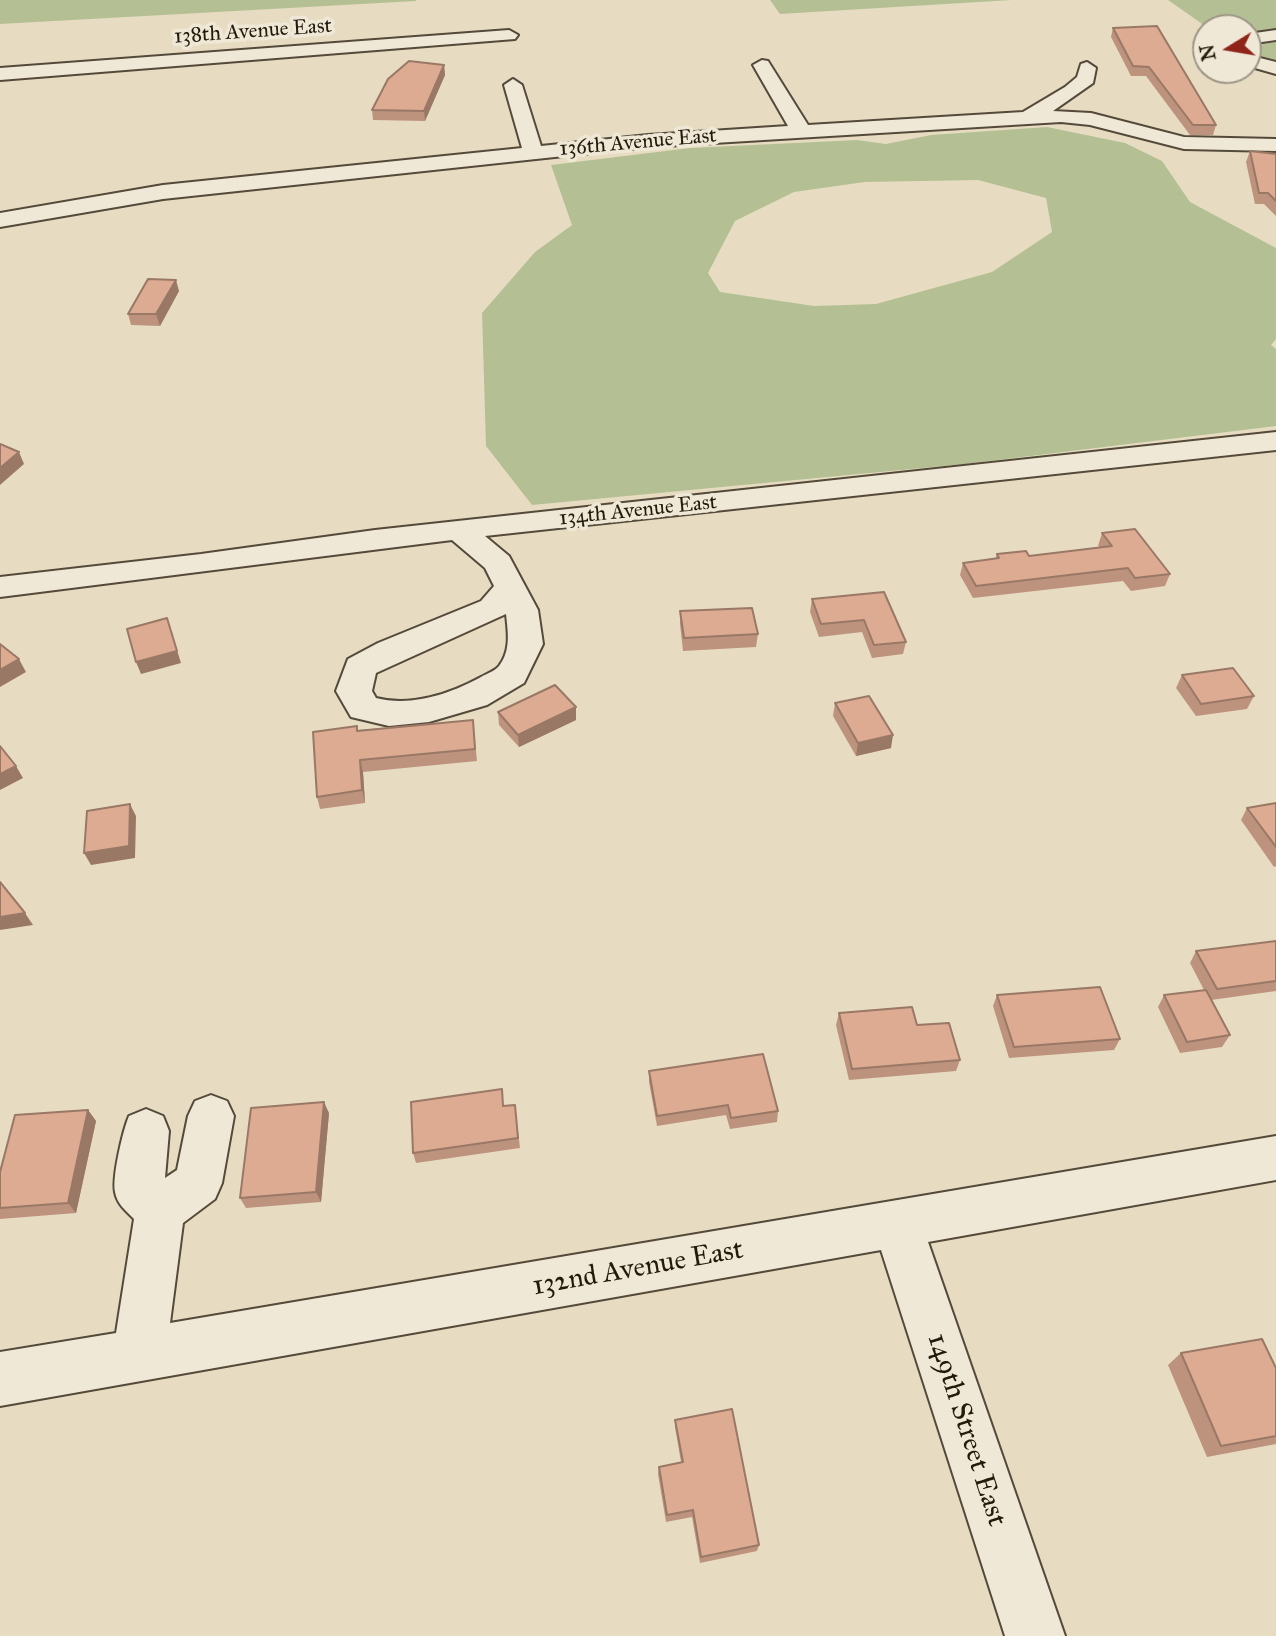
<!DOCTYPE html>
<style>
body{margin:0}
#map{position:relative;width:1276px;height:1636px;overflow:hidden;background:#e7dcc2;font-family:"IM FELL Great Primer",serif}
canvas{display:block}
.north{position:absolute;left:1192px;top:14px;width:70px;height:70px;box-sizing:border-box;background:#efe8d7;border:2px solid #9e9686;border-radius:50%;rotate:259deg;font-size:19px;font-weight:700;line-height:28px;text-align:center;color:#241a0c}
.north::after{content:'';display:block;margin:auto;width:24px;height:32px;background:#8f2418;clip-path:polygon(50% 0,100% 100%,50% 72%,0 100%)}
</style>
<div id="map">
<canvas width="1276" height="1636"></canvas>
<div class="north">N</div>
</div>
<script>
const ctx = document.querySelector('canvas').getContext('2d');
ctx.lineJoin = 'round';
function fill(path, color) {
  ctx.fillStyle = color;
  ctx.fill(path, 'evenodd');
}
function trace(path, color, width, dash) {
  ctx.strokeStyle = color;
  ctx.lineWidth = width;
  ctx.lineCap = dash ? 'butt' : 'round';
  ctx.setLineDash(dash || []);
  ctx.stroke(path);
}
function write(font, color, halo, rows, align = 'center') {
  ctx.font = font + ' "IM FELL Great Primer",serif';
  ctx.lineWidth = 7;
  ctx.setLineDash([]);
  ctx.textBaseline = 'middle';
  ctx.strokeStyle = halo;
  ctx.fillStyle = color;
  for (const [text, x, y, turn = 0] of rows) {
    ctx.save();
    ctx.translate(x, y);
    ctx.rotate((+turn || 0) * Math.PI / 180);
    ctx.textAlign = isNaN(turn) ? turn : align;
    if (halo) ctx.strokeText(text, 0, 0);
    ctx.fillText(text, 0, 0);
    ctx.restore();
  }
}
fill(new Path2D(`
 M 0,0 L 416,0 L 416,1 L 0,24 Z
 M 770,0 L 1012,0 L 780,14 Z
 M 1168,0 L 1276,0 L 1276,76 L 1248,56 L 1248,28 L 1208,28 Z
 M 1047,127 L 1125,143 L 1162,161 L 1190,202 L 1276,248 L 1276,339 L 1271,345 L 1276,349 L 1276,426 L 965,464 L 532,505 L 486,446 L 482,313 L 535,252 L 572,225 L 551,165 L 690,148 L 857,140 L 886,144 L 931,135 ZM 978,180 L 1046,198 L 1052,232 L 992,272 L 876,304 L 814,306 L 720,292 L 708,273 L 735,221 L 794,192 L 865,182 Z`), '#b4c094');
const minor = new Path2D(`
 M 509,30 L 518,35 L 515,39 L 0,80 L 0,68 Z
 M 1276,30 L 1276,40 L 1248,44 L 1248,34 Z
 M 1248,55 L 1276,62 L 1276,74 L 1248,66 Z
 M 762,60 L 768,61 L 808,125 L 1023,112 L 1065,87 L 1077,77 L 1081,64 L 1087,62 L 1096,68 L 1093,83 L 1053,111 L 1091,113 L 1184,137 L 1276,139 L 1276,151 L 1184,149 L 1090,125 L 1061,122 L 648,147 L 163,199 L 0,227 L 0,213 L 163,185 L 522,148 L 504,85 L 513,79 L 522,85 L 541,146 L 648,135 L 788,126 L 753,65 Z
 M 1276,432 L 1276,450 L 485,536 L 509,556 L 538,610 L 543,644 L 524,683 L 487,705 L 429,722 L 389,726 L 351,717 L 336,691 L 348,659 L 378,643 L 481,601 L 494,586 L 485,568 L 452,540 L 0,597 L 0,577 L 201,554 L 375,530 ZM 506,614 C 508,633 511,650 499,666 C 495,671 486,674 481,677 C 450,694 411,707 376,698 L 372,691 L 376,673 Z
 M 211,1095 L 227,1101 L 234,1116 L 222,1183 L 215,1199 L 183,1223 L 170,1323 L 1276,1136 L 1276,1180 L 928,1242 L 1065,1636 L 1005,1636 L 881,1250 L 0,1406 L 0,1352 L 116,1333 L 134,1219 C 126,1211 117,1204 115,1192 C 112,1177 123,1130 129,1116 L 146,1109 L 163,1116 L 169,1131 L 165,1178 L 177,1170 L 188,1116 L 195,1101 Z`);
trace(minor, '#554a3a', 4);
fill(minor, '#efe8d7');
fill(new Path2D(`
 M 1113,28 L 1216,125 L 1213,135 L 1190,135 L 1146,76 L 1131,76 L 1111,37 Z
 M 444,65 L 445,75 L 425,121 L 373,120 L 372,110 Z
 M 1250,151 L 1276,154 L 1276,216 L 1264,204 L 1255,204 L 1246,162 Z
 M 179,291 L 160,326 L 131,325 L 128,314 Z
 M 1102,533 L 1170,574 L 1165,586 L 1131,591 L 1123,581 L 973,598 L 960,575 L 963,563 L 995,559 L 997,554 L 1029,556 L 1100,547 L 1098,546 Z
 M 884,592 L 906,642 L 903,654 L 872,658 L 862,632 L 819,637 L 810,612 L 812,599 Z
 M 680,611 L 758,634 L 756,647 L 683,651 L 680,624 Z
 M 1182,675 L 1254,696 L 1247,709 L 1196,716 L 1176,688 Z
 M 835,703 L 891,748 L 856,756 L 833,716 Z
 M 576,707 L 576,720 L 519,747 L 499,725 L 498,712 Z
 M 473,720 L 477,761 L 363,772 L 365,803 L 320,809 L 317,797 L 357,726 L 358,730 Z
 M 1276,803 L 1276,866 L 1274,867 L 1241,820 L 1247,808 Z
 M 1276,941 L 1276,991 L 1211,1000 L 1230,1035 L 1222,1047 L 1180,1053 L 1158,1007 L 1164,995 L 1204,990 L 1190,963 L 1196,951 Z
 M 997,995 L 1120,1039 L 1114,1050 L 1009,1058 L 993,1006 Z
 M 839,1013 L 917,1025 L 960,1060 L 956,1071 L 849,1080 L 836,1025 Z
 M 649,1071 L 778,1111 L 777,1122 L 730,1129 L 726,1115 L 657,1126 L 649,1082 Z
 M 515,1105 L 520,1148 L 416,1163 L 413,1153 L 504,1106 Z
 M 88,1110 L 96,1121 L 76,1213 L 0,1219 L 0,1172 Z
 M 329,1113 L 321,1202 L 246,1208 L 240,1198 Z
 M 1181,1353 L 1276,1368 L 1276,1444 L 1207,1457 L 1168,1365 Z
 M 675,1420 L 759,1545 L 757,1551 L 700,1563 L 692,1517 L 666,1522 L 658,1474 L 659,1467 L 681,1462 L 675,1427 Z`), '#bd937e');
fill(new Path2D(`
 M 444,65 L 445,75 L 425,121 L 424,111 Z
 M 176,280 L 179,291 L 160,326 L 156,314 Z
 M 19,452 L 24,464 L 0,485 L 0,468 Z
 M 167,618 L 181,663 L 141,674 L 136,662 Z
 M 19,659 L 26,672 L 0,687 L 0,670 Z
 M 576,707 L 576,720 L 519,747 L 518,735 Z
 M 893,735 L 891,748 L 856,756 L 858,743 Z
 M 360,760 L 363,772 L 365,803 L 362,790 Z
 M 16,766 L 23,778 L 0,790 L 0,774 Z
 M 130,804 L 136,816 L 135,858 L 91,865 L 84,853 Z
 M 25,913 L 33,925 L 0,930 L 0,917 Z
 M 324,1102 L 329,1113 L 321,1202 L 316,1192 Z
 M 88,1110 L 96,1121 L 76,1213 L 68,1203 Z`), '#9a7866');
const building = new Path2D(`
 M 1157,26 L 1216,125 L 1193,125 L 1149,67 L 1133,66 L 1113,28 Z
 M 409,61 L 444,65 L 424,111 L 372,110 L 388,79 Z
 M 1250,151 L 1276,154 L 1276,201 L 1268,193 L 1259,193 Z
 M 148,279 L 176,280 L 156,314 L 128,314 Z
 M 0,444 L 19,452 L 0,468 Z
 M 1135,529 L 1170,574 L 1135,578 L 1128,568 L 976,586 L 963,563 L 999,558 L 997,554 L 1026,551 L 1029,556 L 1112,546 L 1102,533 Z
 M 884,592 L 906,642 L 874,645 L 864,620 L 821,624 L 812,599 Z
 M 752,608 L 758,634 L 684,638 L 680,611 Z
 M 167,618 L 177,651 L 136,662 L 127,629 Z
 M 0,644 L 19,659 L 0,670 Z
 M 1233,668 L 1254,696 L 1201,704 L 1182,675 Z
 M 555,685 L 576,707 L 518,735 L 498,712 Z
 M 869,696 L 893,735 L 858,743 L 835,703 Z
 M 473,720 L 475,749 L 360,760 L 362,790 L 317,797 L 313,732 L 357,726 L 357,731 Z
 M 0,746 L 16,766 L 0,774 Z
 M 1276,803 L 1276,847 L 1247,808 Z
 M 130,804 L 129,846 L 84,853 L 87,811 Z
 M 0,882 L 25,913 L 0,917 Z
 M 1276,941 L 1276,981 L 1217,989 L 1196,951 Z
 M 1100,987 L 1120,1039 L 1014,1047 L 997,995 Z
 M 1206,990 L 1230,1035 L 1187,1042 L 1164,995 Z
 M 912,1007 L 917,1025 L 949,1023 L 960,1060 L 852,1069 L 839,1013 Z
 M 763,1054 L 778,1111 L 731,1118 L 728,1105 L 657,1116 L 649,1071 Z
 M 502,1089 L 503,1106 L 515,1105 L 518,1138 L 413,1153 L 411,1102 Z
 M 324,1102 L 316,1192 L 240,1198 L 251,1108 Z
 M 88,1110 L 68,1203 L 0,1208 L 0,1172 L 15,1115 Z
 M 1262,1339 L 1276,1368 L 1276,1436 L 1221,1446 L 1181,1353 Z
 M 732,1409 L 759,1545 L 701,1557 L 693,1510 L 667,1515 L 659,1467 L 683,1462 L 675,1420 Z`);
fill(building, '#dcab92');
trace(building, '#9a7866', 2);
write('21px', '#241a0c', '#efe8d7', [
 ["138th Avenue East",253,32,-4],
 ["136th Avenue East",638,143,-5],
 ["134th Avenue East",638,511,-6]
]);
write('28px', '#241a0c', '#efe8d7', [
 ["132nd Avenue East",638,1269,-10],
 ["149th Street East",966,1430,72]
]);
</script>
